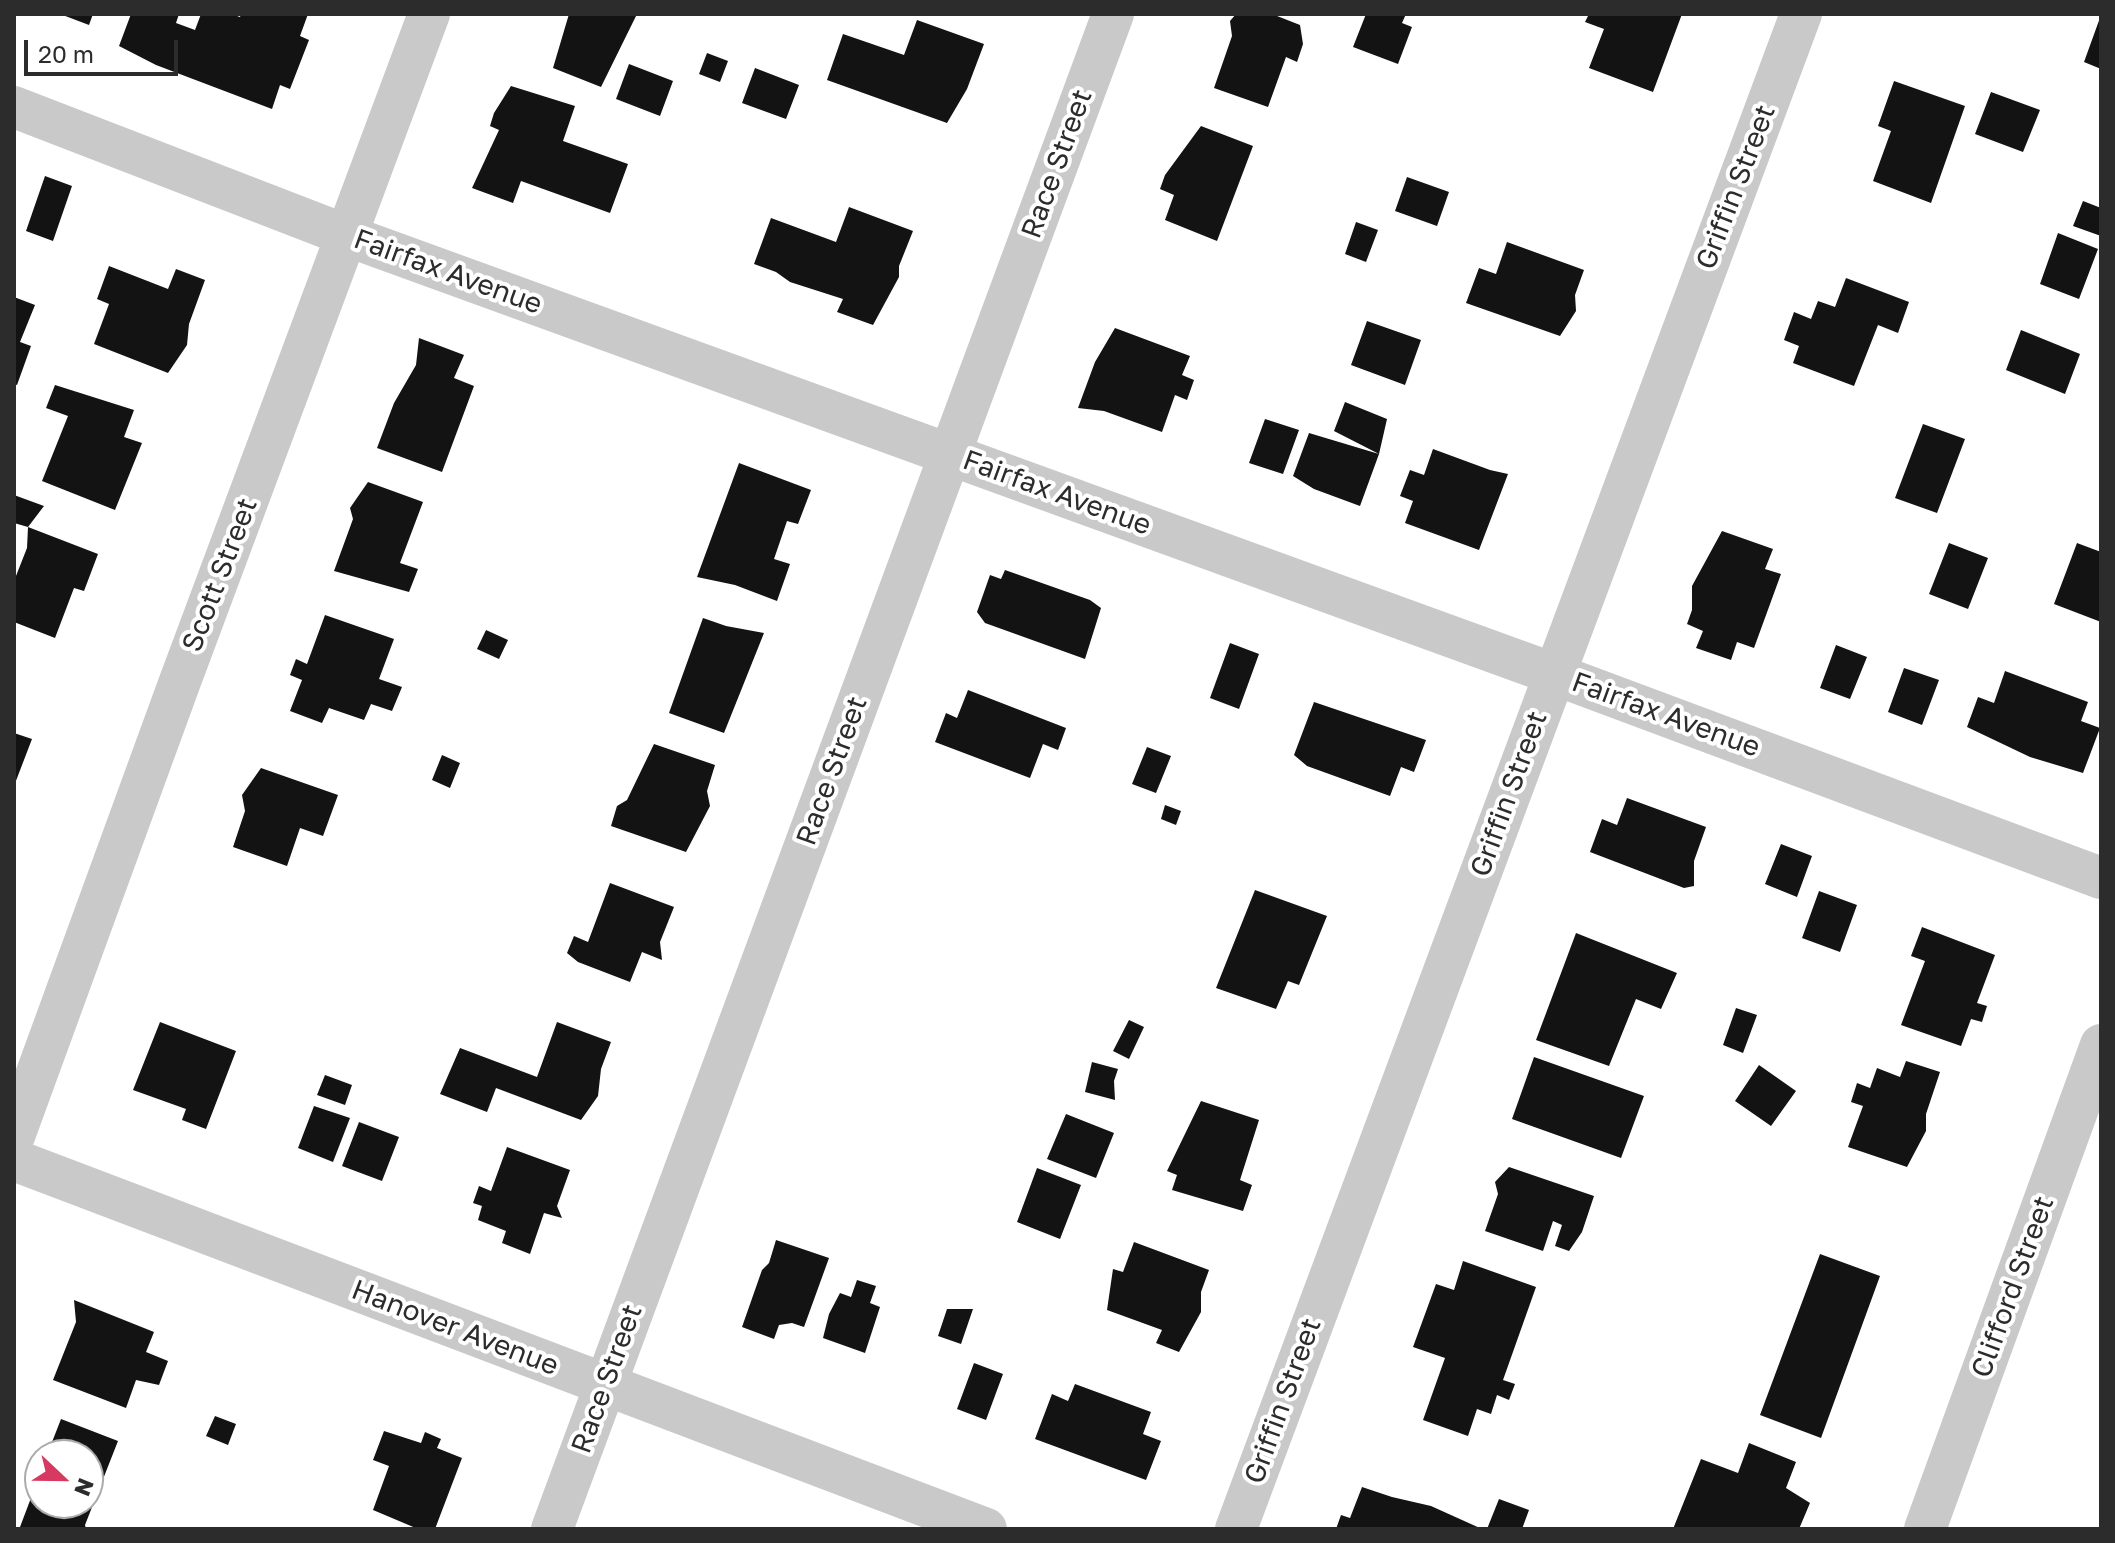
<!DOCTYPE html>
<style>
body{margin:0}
#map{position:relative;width:2115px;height:1543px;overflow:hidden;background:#fff;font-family:"Golos Text",sans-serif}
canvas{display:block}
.frame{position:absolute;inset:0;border:16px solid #2c2c2c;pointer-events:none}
.north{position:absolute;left:24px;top:1439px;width:80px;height:80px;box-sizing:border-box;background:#fff;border:2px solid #ababab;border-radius:50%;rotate:112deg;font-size:22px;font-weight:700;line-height:32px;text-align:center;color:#2c2c2c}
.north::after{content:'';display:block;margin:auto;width:28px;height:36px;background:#d73a61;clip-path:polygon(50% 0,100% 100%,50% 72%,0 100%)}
.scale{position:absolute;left:24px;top:40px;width:154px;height:36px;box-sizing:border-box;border:4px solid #2c2c2c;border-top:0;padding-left:10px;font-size:24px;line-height:28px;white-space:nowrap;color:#2c2c2c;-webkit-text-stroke:6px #fff;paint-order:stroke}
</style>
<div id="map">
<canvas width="2115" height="1543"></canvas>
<div class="frame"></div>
<div class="north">N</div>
<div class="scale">20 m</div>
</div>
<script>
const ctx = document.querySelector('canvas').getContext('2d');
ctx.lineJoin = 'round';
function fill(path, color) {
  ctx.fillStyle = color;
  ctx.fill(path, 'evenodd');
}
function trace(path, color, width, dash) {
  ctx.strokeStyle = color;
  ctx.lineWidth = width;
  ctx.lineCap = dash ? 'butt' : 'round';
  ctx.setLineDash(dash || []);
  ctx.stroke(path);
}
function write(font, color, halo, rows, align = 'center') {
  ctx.font = font + ' "Golos Text",sans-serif';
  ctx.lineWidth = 8;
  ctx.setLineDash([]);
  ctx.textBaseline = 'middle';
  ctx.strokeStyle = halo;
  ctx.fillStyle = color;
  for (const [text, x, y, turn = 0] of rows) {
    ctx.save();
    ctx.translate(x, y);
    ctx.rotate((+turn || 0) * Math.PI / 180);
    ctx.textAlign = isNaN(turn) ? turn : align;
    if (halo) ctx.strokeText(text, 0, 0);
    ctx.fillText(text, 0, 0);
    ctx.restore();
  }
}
fill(new Path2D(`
 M 60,14 L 93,14 L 89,25 Z
 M 131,14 L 179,14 L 176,23 L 195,30 L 201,14 L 231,14 L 240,17 L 241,14 L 308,14 L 300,36 L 309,40 L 290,89 L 280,85 L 272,109 L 156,65 L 119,46 Z
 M 569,14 L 637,14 L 601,87 L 553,68 Z
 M 1236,14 L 1272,14 L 1300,25 L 1303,44 L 1297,62 L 1286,57 L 1268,107 L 1214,88 L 1232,36 L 1230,21 Z
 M 1366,14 L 1406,14 L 1402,23 L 1412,27 L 1398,64 L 1353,47 Z
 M 1589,14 L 1682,14 L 1653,92 L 1589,68 L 1604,29 L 1585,22 Z
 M 2101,15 L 2101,69 L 2084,62 Z
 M 917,20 L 984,44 L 967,89 L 947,123 L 827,80 L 843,34 L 904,55 Z
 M 707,53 L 728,61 L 720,82 L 699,74 Z
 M 629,64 L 673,81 L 660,116 L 616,99 Z
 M 755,68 L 799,85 L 786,119 L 742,103 Z
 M 1894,81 L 1965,106 L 1931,203 L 1873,181 L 1891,131 L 1878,126 Z
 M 511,86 L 575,106 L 563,141 L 628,164 L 610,213 L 521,181 L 513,203 L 472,188 L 499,130 L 490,126 L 494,113 Z
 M 1991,92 L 2040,110 L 2023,152 L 1975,134 Z
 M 1201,126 L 1253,146 L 1217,241 L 1165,220 L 1174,195 L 1160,189 L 1165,175 Z
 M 45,176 L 72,186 L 53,241 L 26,231 Z
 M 1407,177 L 1449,192 L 1437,226 L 1395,211 Z
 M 2083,201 L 2101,208 L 2101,236 L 2073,226 Z
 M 849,207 L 913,231 L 899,266 L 899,277 L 873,325 L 837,312 L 843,299 L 790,282 L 776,272 L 754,264 L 771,218 L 836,242 Z
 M 1356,222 L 1378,230 L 1366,262 L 1345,254 Z
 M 2058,233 L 2098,249 L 2079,299 L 2040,284 Z
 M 1507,242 L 1584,270 L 1575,295 L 1576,311 L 1560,336 L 1466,303 L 1479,268 L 1496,274 Z
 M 109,266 L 168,289 L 176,269 L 205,280 L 189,324 L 187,345 L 168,373 L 94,344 L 109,304 L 97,299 Z
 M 1846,278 L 1909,302 L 1898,333 L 1878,325 L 1854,386 L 1793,363 L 1799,346 L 1784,340 L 1794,312 L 1811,319 L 1818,301 L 1835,307 Z
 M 14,297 L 35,305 L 20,342 L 31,346 L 17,385 L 14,384 Z
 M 1367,321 L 1421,340 L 1405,385 L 1351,365 Z
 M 1115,328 L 1190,356 L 1182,375 L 1194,380 L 1187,400 L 1175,395 L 1162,432 L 1104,411 L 1078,408 L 1095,362 Z
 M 2021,330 L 2080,354 L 2065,394 L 2006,370 Z
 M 419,338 L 464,355 L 454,378 L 474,386 L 442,472 L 377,448 L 394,403 L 416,365 Z
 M 55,385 L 134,410 L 124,437 L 142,443 L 115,510 L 42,481 L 68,416 L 46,408 Z
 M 1345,402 L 1387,419 L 1379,454 L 1360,506 L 1314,489 L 1293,476 L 1309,433 L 1379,454 L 1334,431 Z
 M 1265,419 L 1299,430 L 1283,474 L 1249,463 Z
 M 1923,424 L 1965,439 L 1937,513 L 1895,498 Z
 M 1433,449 L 1490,470 L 1508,474 L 1479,550 L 1405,523 L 1413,501 L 1400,496 L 1410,470 L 1424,475 Z
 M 739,463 L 811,490 L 798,524 L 787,521 L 774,559 L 790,564 L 777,601 L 735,585 L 697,577 Z
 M 368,482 L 423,502 L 400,563 L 418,569 L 409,592 L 334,571 L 353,519 L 350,508 Z
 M 14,495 L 44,506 L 28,527 L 14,523 Z
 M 28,527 L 98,554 L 84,591 L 74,588 L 55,638 L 14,622 L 14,581 L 27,548 Z
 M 1722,531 L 1773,549 L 1765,569 L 1781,574 L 1754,648 L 1737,642 L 1731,660 L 1696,648 L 1703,631 L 1687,624 L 1692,610 L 1692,586 Z
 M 1949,543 L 1988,558 L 1968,609 L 1929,594 Z
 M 2077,543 L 2101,552 L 2101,622 L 2054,604 Z
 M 1005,570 L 1090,600 L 1101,608 L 1085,659 L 985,623 L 977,612 L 990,575 L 1001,579 Z
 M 325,615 L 394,639 L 379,679 L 402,687 L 392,711 L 371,704 L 364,720 L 329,708 L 322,723 L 290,711 L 302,680 L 290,675 L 296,659 L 307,664 Z
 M 703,618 L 726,626 L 764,633 L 724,733 L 669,713 Z
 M 486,630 L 508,640 L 499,659 L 477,649 Z
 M 1230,643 L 1259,654 L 1239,709 L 1210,698 Z
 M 1836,645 L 1867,657 L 1850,699 L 1820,688 Z
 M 1904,668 L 1939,680 L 1922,725 L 1888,712 Z
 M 2005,671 L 2088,702 L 2081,721 L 2100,728 L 2083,773 L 2030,757 L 1967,727 L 1978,697 L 1994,703 Z
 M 968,690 L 1066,728 L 1058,750 L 1043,744 L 1030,778 L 935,742 L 946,713 L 957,718 Z
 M 1314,702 L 1426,740 L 1414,772 L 1401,767 L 1390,796 L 1307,766 L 1294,755 Z
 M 14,733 L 32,739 L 14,786 Z
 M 654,744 L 715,765 L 707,791 L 710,806 L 686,852 L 611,826 L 617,806 L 627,800 Z
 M 1147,747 L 1171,756 L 1156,793 L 1132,784 Z
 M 442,755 L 460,763 L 450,788 L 432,780 Z
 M 261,768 L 338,795 L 323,836 L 300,828 L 287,866 L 233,847 L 245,811 L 242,795 Z
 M 1627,798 L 1706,827 L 1694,861 L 1694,886 L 1684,888 L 1590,852 L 1602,819 L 1617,825 Z
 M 1165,805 L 1181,811 L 1176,825 L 1161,819 Z
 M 1781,844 L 1812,856 L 1797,897 L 1765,884 Z
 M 610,883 L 674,907 L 660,942 L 662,960 L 642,952 L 630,982 L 578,962 L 567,953 L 574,936 L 588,942 Z
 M 1255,890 L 1327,916 L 1299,985 L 1288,981 L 1276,1009 L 1216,988 Z
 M 1819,891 L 1857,905 L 1840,952 L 1802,938 Z
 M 1922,927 L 1995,955 L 1977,1003 L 1987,1006 L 1982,1022 L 1971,1019 L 1961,1046 L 1901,1025 L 1925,961 L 1911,956 Z
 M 1576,933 L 1677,973 L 1661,1009 L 1636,999 L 1609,1066 L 1536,1040 Z
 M 1736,1008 L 1757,1015 L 1743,1053 L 1723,1045 Z
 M 1129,1020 L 1144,1027 L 1129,1059 L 1113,1051 Z
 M 160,1022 L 236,1051 L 206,1129 L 182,1120 L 186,1109 L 133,1090 Z
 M 557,1022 L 611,1042 L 601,1069 L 598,1096 L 581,1120 L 496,1088 L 487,1112 L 440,1094 L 460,1048 L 537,1077 Z
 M 1534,1057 L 1644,1096 L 1621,1158 L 1512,1119 Z
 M 1906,1061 L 1940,1072 L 1926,1114 L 1926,1131 L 1907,1167 L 1848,1147 L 1863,1106 L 1851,1102 L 1857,1083 L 1870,1088 L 1877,1068 L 1900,1077 Z
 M 1092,1062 L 1118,1069 L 1114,1081 L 1115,1100 L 1085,1092 Z
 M 1759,1065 L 1796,1091 L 1771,1126 L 1735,1101 Z
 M 325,1075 L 352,1085 L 345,1105 L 317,1095 Z
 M 1201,1101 L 1259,1120 L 1240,1180 L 1252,1185 L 1243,1211 L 1172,1190 L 1177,1175 L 1167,1171 Z
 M 314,1106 L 350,1118 L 333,1162 L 298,1148 Z
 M 1066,1114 L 1114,1133 L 1096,1178 L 1047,1159 Z
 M 359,1122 L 399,1137 L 382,1181 L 342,1166 Z
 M 507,1147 L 570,1170 L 557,1206 L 562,1218 L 544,1213 L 530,1254 L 502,1243 L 506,1231 L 478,1220 L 482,1206 L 473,1203 L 479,1186 L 491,1191 Z
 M 1509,1167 L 1594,1196 L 1582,1232 L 1569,1251 L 1555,1246 L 1562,1225 L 1553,1221 L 1543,1251 L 1485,1231 L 1498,1194 L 1495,1182 Z
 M 1037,1168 L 1081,1185 L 1060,1239 L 1017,1222 Z
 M 776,1240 L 829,1258 L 804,1327 L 792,1323 L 779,1325 L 774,1339 L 742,1327 L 762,1270 L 769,1263 Z
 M 1134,1242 L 1209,1270 L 1201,1292 L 1201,1312 L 1179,1352 L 1156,1343 L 1162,1330 L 1107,1310 L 1113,1269 L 1123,1272 Z
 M 1820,1254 L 1880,1276 L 1821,1438 L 1760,1415 Z
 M 1463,1261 L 1536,1287 L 1503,1380 L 1515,1384 L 1509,1400 L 1497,1395 L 1491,1414 L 1477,1409 L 1468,1436 L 1423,1420 L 1445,1358 L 1413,1347 L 1436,1284 L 1454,1290 Z
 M 857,1280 L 876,1286 L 870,1303 L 880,1307 L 865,1353 L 823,1338 L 829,1314 L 840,1293 L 851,1297 Z
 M 74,1300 L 154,1332 L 146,1352 L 168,1361 L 159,1385 L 136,1380 L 126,1408 L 53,1380 L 76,1322 Z
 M 947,1309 L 973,1309 L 961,1344 L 938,1336 Z
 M 974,1363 L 1003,1374 L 986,1420 L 957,1409 Z
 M 1075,1384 L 1151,1412 L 1143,1434 L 1161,1441 L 1146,1480 L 1035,1439 L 1052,1394 L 1068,1401 Z
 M 215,1416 L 236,1424 L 228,1445 L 206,1436 Z
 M 61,1419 L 118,1441 L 85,1525 L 86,1529 L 26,1529 L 20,1527 L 40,1474 L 40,1503 L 88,1503 L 88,1455 L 47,1455 Z
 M 384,1431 L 421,1443 L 425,1432 L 441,1439 L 437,1448 L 462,1458 L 435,1529 L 418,1529 L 373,1510 L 389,1466 L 373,1460 Z
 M 1749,1443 L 1796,1462 L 1786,1488 L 1810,1503 L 1799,1529 L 1673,1529 L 1701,1459 L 1738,1473 Z
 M 1362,1487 L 1392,1497 L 1431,1506 L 1482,1529 L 1336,1529 L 1341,1515 L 1350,1518 Z
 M 1499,1499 L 1529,1510 L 1522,1529 L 1487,1529 Z`), '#131313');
trace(new Path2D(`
 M 14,107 L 348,236 L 1554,674 L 2101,878
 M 14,1136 L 179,684 L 429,14
 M 14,1160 L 986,1529
 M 552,1529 L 1113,14
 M 1236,1529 L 1801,14
 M 1925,1529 L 2101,1045`), '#c9c9c9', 42);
write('28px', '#2c2c2c', '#fff', [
 ["Race Street",1057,164,-70],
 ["Griffin Street",1736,187,-69],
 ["Fairfax Avenue",448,272,20],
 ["Fairfax Avenue",1057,493,20],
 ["Scott Street",220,575,-69],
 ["Fairfax Avenue",1666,715,20],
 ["Race Street",832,771,-70],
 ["Griffin Street",1509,794,-70],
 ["Clifford Street",2013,1287,-70],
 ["Hanover Avenue",455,1328,21],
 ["Race Street",607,1379,-70],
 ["Griffin Street",1283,1401,-70]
]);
</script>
